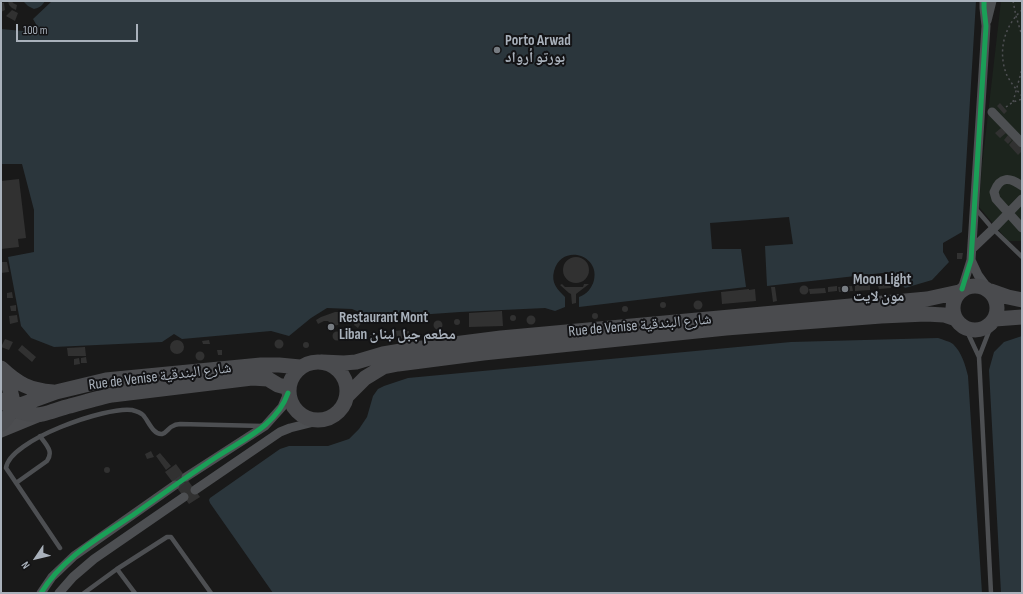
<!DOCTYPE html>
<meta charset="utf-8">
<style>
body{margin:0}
#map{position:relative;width:1023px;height:594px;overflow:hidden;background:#191919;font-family:"Sofia Sans Condensed",sans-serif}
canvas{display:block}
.frame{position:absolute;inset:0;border:2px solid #a9b1bb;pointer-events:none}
.north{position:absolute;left:16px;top:538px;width:40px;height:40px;-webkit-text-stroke:3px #131315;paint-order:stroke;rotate:235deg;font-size:11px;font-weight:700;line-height:16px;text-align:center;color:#a9b1bb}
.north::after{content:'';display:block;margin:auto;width:14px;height:18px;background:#a9b1bb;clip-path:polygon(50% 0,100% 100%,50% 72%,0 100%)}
.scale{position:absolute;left:16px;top:24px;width:122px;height:18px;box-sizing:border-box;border:2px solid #a9b1bb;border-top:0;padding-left:5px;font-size:12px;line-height:14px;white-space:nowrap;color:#a9b1bb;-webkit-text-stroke:3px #131315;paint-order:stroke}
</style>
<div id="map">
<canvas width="1023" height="594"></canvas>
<div class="frame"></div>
<div class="north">N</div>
<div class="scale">100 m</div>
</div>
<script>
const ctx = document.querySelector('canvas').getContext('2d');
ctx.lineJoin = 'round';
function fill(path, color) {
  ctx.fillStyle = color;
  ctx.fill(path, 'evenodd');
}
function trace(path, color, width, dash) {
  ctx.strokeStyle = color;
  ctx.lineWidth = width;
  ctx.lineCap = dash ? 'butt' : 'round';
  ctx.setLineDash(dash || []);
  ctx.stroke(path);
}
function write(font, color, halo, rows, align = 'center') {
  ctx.font = font + ' "Sofia Sans Condensed","Noto Naskh Arabic",sans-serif';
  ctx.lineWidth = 4;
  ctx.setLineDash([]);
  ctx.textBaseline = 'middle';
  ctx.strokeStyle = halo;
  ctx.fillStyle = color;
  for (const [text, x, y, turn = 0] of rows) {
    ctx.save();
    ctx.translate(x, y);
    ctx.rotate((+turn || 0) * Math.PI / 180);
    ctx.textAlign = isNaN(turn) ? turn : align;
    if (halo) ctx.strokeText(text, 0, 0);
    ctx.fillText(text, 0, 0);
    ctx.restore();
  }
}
fill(new Path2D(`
 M 1001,1 L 1022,1 L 1022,241 L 1008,241 L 979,207 L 982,166 Z`), '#1c241d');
fill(new Path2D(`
 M 23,1 L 45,1 C 42,6 39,8 34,9 L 28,6 Z
 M 52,1 L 976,1 L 962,232 L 943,243 L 943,252 L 949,262 L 932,280 L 905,288 L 891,272 L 767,286 L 765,246 L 793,244 L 789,217 L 710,223 L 712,249 L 741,249 L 746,287 L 579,307 L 579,297 C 587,294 592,288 594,280 C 600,255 562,243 554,271 C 551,283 557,289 565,297 L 565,307 L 555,311 L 545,308 L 460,312 L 374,318 L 352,309 L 327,308 L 311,318 L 289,336 L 271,331 L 182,339 L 174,334 L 162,342 L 54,347 L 31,338 L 21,326 L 8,257 L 34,252 L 34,210 L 22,164 L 1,164 L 1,29 L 23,31 L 34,29 L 37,26 L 33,19 Z
 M 1022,336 L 1022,593 L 1001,593 L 989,370 L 994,352 L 1004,342 Z
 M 938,338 C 943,340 949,341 953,344 C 962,353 965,364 968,376 L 982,593 L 273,593 L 210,503 L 209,500 L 210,498 L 280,449 L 289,446 L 328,446 L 349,439 L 359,429 L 367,417 L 373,396 L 378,389 L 384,386 L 408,378 L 791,342 Z`), '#2b363c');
fill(new Path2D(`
 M 8,1 L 12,1 L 13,3 L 17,5 L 16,10 L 12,8 L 9,5 Z
 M 1,3 L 4,3 L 5,10 L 1,12 Z
 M 12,10 L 18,13 L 15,21 L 6,16 Z
 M 1000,103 L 1007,111 L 1004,114 L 997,106 Z
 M 1001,128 L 1006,133 L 1000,138 L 995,133 Z
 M 1008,135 L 1012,140 L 1008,144 L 1004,140 Z
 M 1013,140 L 1022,149 L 1022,151 L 1018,155 L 1009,145 Z
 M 19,179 L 26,238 L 18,239 L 19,247 L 1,249 L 1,181 Z
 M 957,253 L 963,253 L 962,259 L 957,259 Z
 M563 270a13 13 0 1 1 26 0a13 13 0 1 1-26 0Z
 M 1,262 L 7,262 L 9,272 L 1,273 Z
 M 562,284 L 565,287 L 583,287 L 584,284 L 589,284 L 576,294 L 576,303 L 572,304 L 571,294 L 569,293 L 560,285 Z
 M 870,284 L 870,290 L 855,291 L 855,285 Z
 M 890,284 L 891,288 L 879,289 L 878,286 Z
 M799.5 290a4.5 4.5 0 1 1 9 0a4.5 4.5 0 1 1-9 0Z
 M 837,286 L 837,291 L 828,292 L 828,287 Z
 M 852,286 L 853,291 L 839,292 L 838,287 Z
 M 771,287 L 775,287 L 777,301 L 773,302 Z
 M 825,288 L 826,293 L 810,294 L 809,289 Z
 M 749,289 L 749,290 L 755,289 L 756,301 L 722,304 L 721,292 Z
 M 12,292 L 13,298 L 7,298 L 7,293 Z
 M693.5 305a4.5 4.5 0 1 1 9 0a4.5 4.5 0 1 1-9 0Z
 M660 305a3 3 0 1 1 6 0a3 3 0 1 1-6 0Z
 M 16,305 L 16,311 L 11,311 L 10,306 Z
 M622 309a3 3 0 1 1 6 0a3 3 0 1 1-6 0Z
 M 502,311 L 503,326 L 469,327 L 469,313 Z
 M 335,312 L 344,312 L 353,314 L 351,320 L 339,319 L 339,322 L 338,325 L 333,326 L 328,321 L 324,321 L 318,324 L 316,320 L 321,317 Z
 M592 316a3 3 0 1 1 6 0a3 3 0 1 1-6 0Z
 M510 318a3 3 0 1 1 6 0a3 3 0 1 1-6 0Z
 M 17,315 L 18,322 L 10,324 L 9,316 Z
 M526.5 320a4.5 4.5 0 1 1 9 0a4.5 4.5 0 1 1-9 0Z
 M454 322a3 3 0 1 1 6 0a3 3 0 1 1-6 0Z
 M433.5 325a4.5 4.5 0 1 1 9 0a4.5 4.5 0 1 1-9 0Z
 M 356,321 L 361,323 L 358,328 L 354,325 Z
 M 402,330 L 404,338 L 397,339 L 396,331 Z
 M 404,331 L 409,331 L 409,337 L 405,338 Z
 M332.5 336a4.5 4.5 0 1 1 9 0a4.5 4.5 0 1 1-9 0Z
 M369 338a3 3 0 1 1 6 0a3 3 0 1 1-6 0Z
 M 5,339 L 13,342 L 9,350 L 1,347 Z
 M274.5 344a4.5 4.5 0 1 1 9 0a4.5 4.5 0 1 1-9 0Z
 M 209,340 L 210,344 L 203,344 L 202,341 Z
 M170 347a7 7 0 1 1 14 0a7 7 0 1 1-14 0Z
 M303 345a3 3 0 1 1 6 0a3 3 0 1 1-6 0Z
 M 22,345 L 36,357 L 32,362 L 18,350 Z
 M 85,347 L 86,356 L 68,356 L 67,348 Z
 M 217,350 L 222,350 L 222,355 L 218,355 Z
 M195.5 356a4.5 4.5 0 1 1 9 0a4.5 4.5 0 1 1-9 0Z
 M 86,357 L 87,363 L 81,363 L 81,358 Z
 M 79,358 L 80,364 L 74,365 L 74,359 Z
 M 151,451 L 154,457 L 147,459 L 145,454 Z
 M 160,453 L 171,466 L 166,470 L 156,456 Z
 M 176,464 L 200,497 L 189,504 L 165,472 Z
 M104 470a3 3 0 1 1 6 0a3 3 0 1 1-6 0Z`), '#313131');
trace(new Path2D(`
 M 175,485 L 186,477`), '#363739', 9, [9, 4.5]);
trace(new Path2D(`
 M 1013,1 L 1016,16 L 1022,36
 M 1022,10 C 1004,26 998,51 1006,73 C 1009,81 1016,89 1022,96
 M 1013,102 L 1022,69
 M 1006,107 L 1013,102 L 1022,99`), '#4f5054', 1.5, [2, 3]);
trace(new Path2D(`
 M 975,208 L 993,229 L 1022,257
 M 965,327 L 979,357 L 991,593
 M 979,357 L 993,321
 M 16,483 L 47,461 C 54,451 46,445 40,436
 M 60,548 L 6,468 C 9,440 107,406 132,410 C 136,411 140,412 143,415 C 148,420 153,435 162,434 C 166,433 168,429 171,427 C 174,425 177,424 180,424 L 263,426
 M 117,569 L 167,537 L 171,537 L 211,593
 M 84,593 L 117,569 L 135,593`), '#4d4f52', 4.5);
trace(new Path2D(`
 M 987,21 L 992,1
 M 992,112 L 1022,143
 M 1022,186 C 1010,177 1000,176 994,192 L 996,199 L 1022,228
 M 972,249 L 993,229 L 1022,199
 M 971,260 L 978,275 L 989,290
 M 962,289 L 971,260 L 986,26 L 984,8 L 984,1
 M 186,477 L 265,426 L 282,407 L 288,393
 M 195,490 L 280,432 L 290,428 L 318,421
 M 41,593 L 52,577 L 74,556 L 175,485
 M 59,593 L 73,577 L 94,559 L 184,497`), '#4d4f52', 9);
trace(new Path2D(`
 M 1,431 L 40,415`), '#4c4d50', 13);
trace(new Path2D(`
 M953 308a22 22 0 1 1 44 0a22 22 0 1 1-44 0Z
 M 991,291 L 1008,297 L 1022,300
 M 995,319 L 1022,317
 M289 391a29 29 0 1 1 58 0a29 29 0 1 1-58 0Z
 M 322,362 L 344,363 L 356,362 L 383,354 L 407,350 L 501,338 L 927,299 L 959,292
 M 1,368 C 18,384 29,390 53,392
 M 347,396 L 365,378 L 383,367 L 398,364 L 483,353 L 726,328 L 881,316 L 926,314 L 944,315 L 956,319
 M 1,400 C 12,410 28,417 43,414 C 52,412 61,408 70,406 C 84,402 98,398 112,395 L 252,378 L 268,379 L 278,385 L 289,388
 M 12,408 L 56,392 L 106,380 L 261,365 L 279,365 L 300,367
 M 1,424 C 5,420 11,414 12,408 C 15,397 6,380 2,370`), '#4a4b4e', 15);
trace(new Path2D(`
 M 962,289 L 971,260 L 986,26 L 984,8 L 984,1
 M 41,593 C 62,558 100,537 133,515 C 161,495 189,475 218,456 C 244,439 277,425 288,393`), '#1a9f57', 5);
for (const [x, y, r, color] of [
 [497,50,4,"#777c82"],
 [845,289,4,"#777c82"],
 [331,327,4,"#777c82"]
]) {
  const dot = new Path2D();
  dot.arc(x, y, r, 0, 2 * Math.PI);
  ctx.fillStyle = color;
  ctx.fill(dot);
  trace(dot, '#131315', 1.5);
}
write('bold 15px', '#a9b1bb', '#131315', [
 ["Porto Arwad",505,41],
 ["بورتو أرواد",505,58],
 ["Moon Light",853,280],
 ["مون لايت",853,297],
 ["Restaurant Mont",339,318],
 ["Liban مطعم جبل لبنان",339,335]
], 'left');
write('15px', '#a9b1bb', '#131315', [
 ["Rue de Venise شارع البندقية",640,326,-5],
 ["Rue de Venise شارع البندقية",160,377,-7]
]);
</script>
